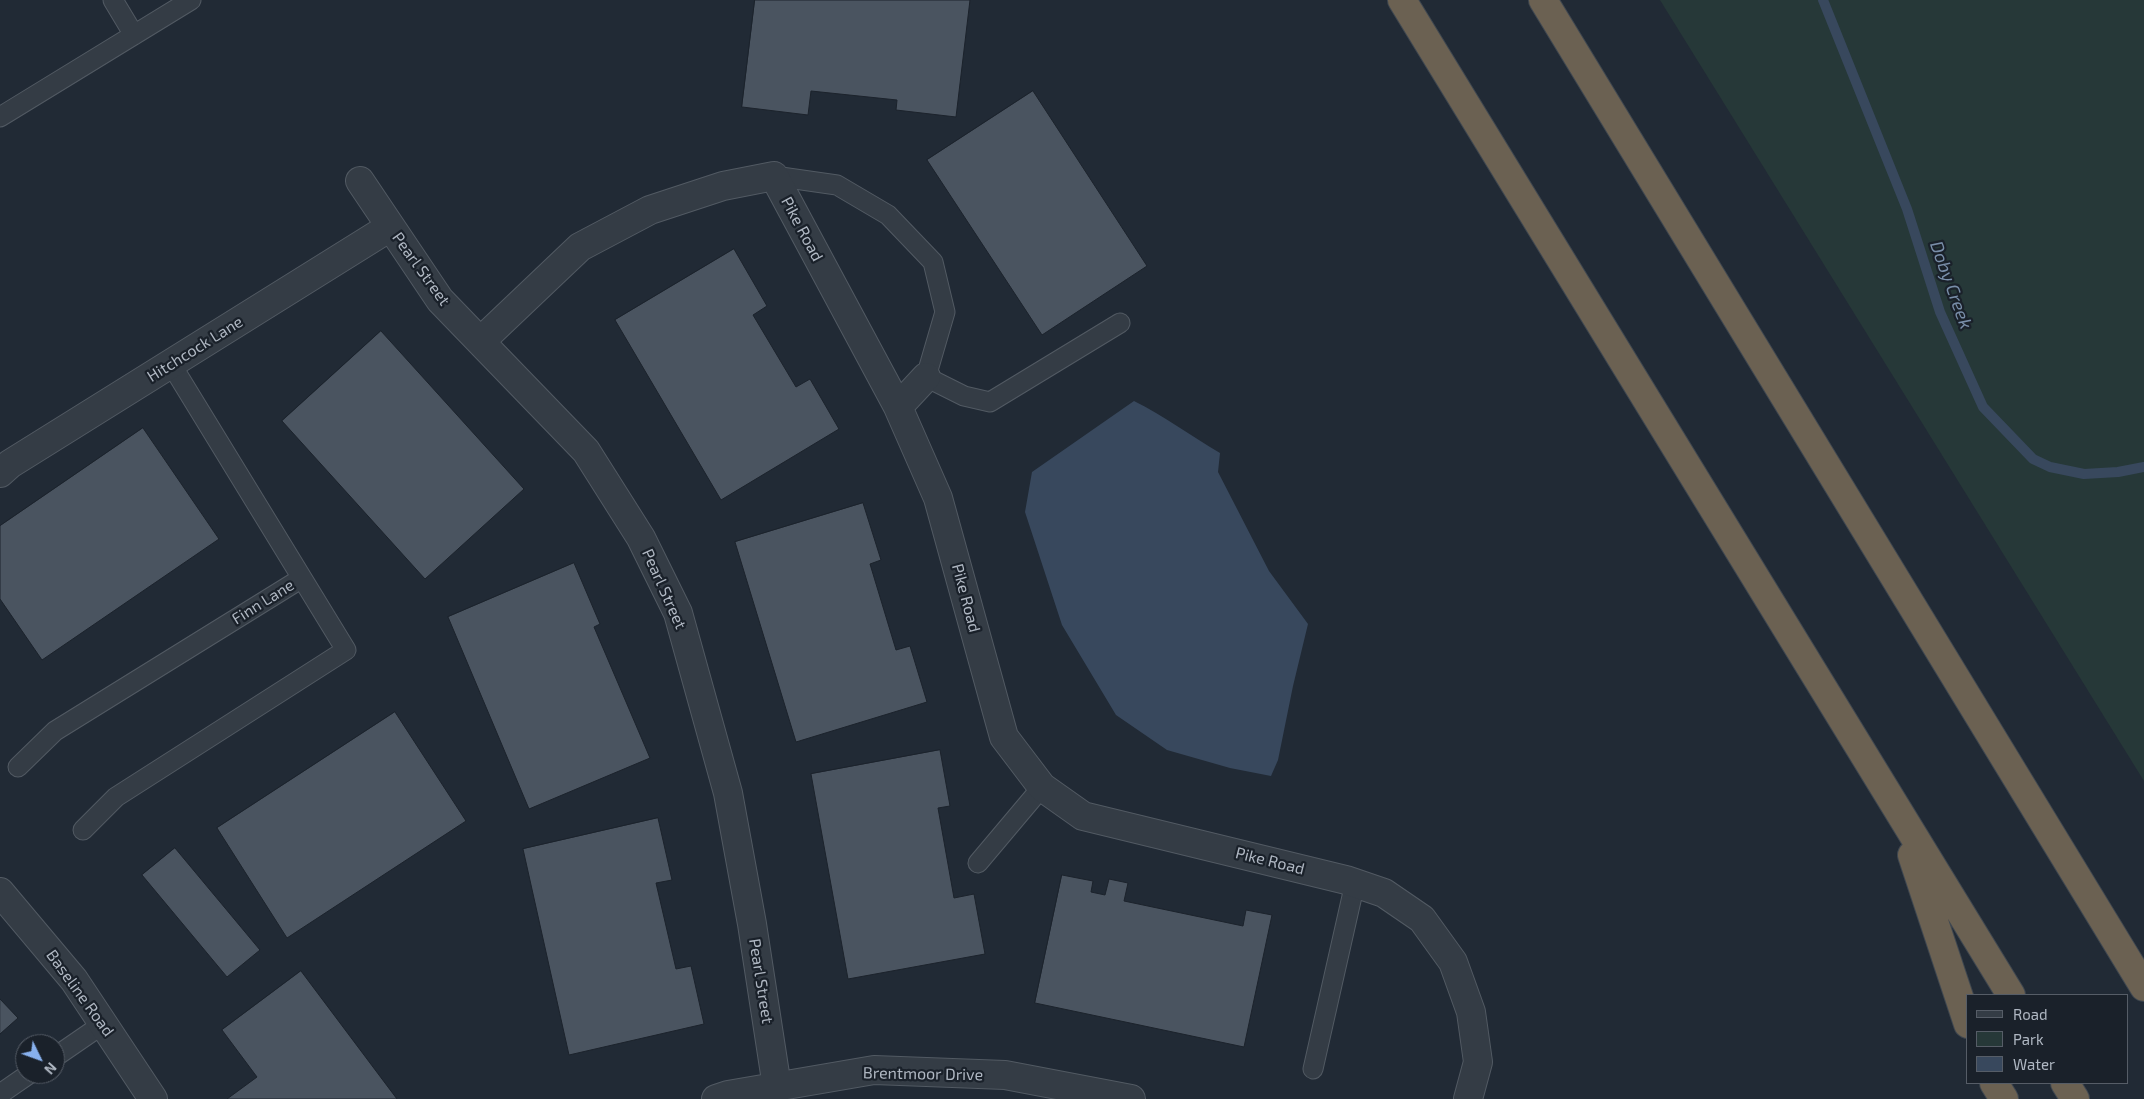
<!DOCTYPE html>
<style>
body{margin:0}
#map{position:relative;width:2144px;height:1099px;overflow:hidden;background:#212a35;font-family:"Exo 2",sans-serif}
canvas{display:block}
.legend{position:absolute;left:1966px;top:994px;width:162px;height:90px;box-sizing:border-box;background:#1a212a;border:1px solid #565d67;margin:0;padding:6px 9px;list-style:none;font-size:15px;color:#afb7c2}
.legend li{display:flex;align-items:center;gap:10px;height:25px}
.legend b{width:25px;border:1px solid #565d67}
.north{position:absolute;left:15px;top:1034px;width:50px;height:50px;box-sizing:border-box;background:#1a212a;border:1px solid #565d67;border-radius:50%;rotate:132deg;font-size:14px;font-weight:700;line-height:20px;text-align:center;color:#afb7c2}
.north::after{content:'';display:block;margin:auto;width:18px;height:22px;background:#88b1ee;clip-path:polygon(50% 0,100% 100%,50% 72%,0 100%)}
</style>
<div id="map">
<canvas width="2144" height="1099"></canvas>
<ul class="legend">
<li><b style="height:6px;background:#343c45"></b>Road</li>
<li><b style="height:14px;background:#263838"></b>Park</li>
<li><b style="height:14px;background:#38485d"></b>Water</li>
</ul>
<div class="north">N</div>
</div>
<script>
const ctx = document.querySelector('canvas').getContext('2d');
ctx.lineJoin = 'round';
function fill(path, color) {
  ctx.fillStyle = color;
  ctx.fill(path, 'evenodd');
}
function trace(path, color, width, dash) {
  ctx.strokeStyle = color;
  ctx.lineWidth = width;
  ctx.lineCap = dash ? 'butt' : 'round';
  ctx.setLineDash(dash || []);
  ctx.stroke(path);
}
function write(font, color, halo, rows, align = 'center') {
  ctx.font = font + ' "Exo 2",sans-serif';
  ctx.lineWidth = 4.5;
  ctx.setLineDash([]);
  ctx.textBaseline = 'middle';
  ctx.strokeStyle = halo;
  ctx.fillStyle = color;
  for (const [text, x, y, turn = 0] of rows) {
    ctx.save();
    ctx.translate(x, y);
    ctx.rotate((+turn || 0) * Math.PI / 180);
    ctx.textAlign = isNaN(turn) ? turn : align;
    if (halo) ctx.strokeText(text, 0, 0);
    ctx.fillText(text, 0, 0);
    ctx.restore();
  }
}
fill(new Path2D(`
 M 1660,0 L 2144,0 L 2144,781 Z`), '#263838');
fill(new Path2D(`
 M 1134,401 C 1164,416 1191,436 1220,453 L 1218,472 L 1269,571 L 1308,624 L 1293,686 L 1278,760 L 1271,776 L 1230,768 L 1167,750 L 1116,715 L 1062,625 L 1025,512 L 1032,472 Z`), '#38485d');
trace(new Path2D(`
 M 1823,0 L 1907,209 L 1940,312 L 1983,407 L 2033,459 L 2050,467 L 2084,474 L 2118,472 L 2144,467`), '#38485d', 10);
const building = new Path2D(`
 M 755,0 L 970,0 L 956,117 L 896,110 L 897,100 L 811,91 L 808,115 L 742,107 Z
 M 1033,91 L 1147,266 L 1042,335 L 927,160 Z
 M 734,249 L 767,306 L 753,315 L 796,387 L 810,379 L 839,429 L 721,500 L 615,320 Z
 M 381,331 L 524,489 L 425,579 L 282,421 Z
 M 143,428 L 219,539 L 42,660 L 0,599 L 0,526 Z
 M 863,503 L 881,560 L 870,564 L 896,650 L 910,646 L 927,702 L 796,742 L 735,542 Z
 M 574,563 L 600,624 L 594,627 L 650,758 L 529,809 L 448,617 Z
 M 395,712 L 466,821 L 287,938 L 217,828 Z
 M 940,750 L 950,806 L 938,808 L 954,898 L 974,894 L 985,954 L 848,979 L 811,774 Z
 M 658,818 L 672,880 L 656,883 L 676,969 L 691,966 L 704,1024 L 569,1055 L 523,849 Z
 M 175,848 L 260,950 L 227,977 L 142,875 Z
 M 1062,875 L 1093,881 L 1091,892 L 1105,895 L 1109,879 L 1128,883 L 1124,901 L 1243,926 L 1246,910 L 1272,915 L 1244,1047 L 1035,1003 Z
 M 301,971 L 397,1099 L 227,1099 L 257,1077 L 222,1030 Z
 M 0,999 L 18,1018 L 0,1034 Z`);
fill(building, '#4a5460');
trace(building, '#1c232c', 1);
const service = new Path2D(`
 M 113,0 L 134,35
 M 0,117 L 191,0
 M 774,176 L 837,185 L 888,215 L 933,262 L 945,312 L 926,377 L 964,396 L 990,402 L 1120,323
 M 18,767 L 55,731 L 302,578
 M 83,830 L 116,797 L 346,650 L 171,364
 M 978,863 L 1042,787
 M 55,1057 L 103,1024
 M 1313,1069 L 1355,883
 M 0,1094 L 29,1074`);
const minor = new Path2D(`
 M 360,181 L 440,300 L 586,451 L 641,538 L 678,613 L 728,793 L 752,924 L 777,1087
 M 481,341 L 580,247 L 650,210 L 723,186 L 774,176 L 898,407 L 938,498 L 1004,737 L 1042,787 L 1083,816 L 1346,880 L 1384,893 L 1422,919 L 1453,962 L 1471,1012 L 1478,1062 L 1468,1099
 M 898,407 L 926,377
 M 0,473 L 10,464 L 390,227
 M 0,892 L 74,980 L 153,1099
 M 716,1099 L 728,1095 L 874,1070 L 1005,1075 L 1131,1099`);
const motorway = new Path2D(`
 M 1402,0 L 2011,995
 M 1543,0 L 2144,987
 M 1912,855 L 1968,1024
 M 1994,1083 L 2004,1099
 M 2065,1083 L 2075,1099`);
trace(service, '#525a63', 21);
trace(minor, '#525a63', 30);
trace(motorway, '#3f4750', 30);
trace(service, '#343c45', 19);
trace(minor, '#343c45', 28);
trace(motorway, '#6b6152', 28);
write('16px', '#afb7c2', '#1a212a', [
 ["Pike Road",802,229,62],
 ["Pearl Street",421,269,54],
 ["Hitchcock Lane",195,349,-32],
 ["Pearl Street",664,589,66],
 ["Pike Road",966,598,75],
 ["Finn Lane",263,602,-32],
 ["Pike Road",1270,861,14],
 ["Pearl Street",761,981,81],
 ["Baseline Road",80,993,54],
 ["Brentmoor Drive",923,1074,1]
]);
write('italic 18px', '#798ea9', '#1a212a', [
 ["Doby Creek",1951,285,70]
]);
</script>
